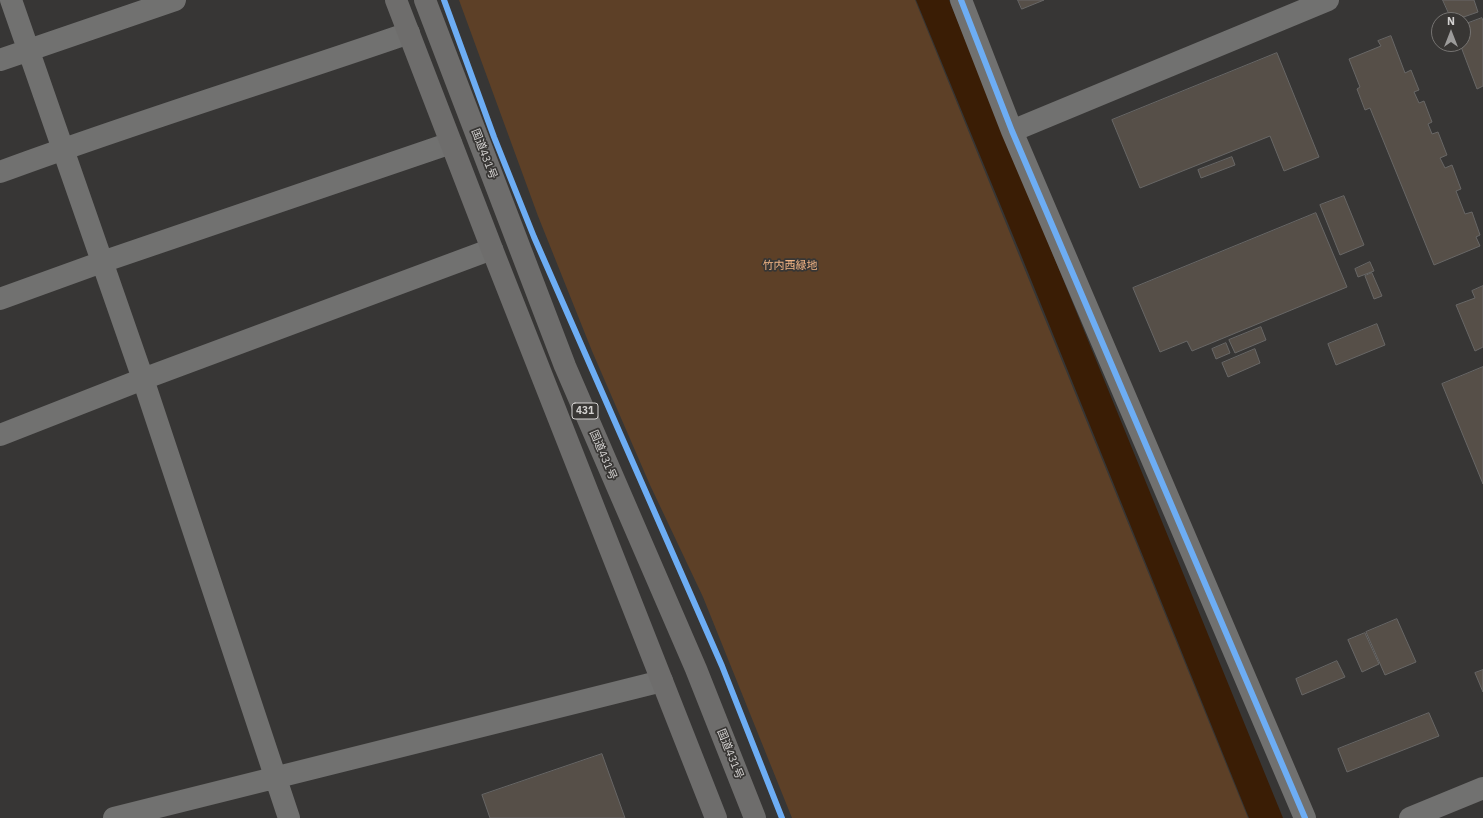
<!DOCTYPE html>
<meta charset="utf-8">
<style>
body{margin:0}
#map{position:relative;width:1483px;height:818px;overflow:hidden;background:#373635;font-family:"IBM Plex Sans",sans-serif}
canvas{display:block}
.north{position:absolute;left:1431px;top:12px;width:40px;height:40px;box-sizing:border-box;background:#383634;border:1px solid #767472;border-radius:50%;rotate:0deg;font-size:11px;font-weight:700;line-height:16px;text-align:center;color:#d3d1d0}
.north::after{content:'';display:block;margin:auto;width:14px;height:18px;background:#9c9b9a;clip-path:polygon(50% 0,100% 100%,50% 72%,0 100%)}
</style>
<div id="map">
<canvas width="1483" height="818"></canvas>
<div class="north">N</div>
</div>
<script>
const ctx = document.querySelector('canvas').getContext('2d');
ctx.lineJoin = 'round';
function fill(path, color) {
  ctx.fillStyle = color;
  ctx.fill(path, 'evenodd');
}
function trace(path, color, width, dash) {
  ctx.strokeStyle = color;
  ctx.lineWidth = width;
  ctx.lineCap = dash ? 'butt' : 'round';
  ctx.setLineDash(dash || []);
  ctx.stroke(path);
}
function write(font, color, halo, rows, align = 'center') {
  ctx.font = font + ' "IBM Plex Sans","Noto Sans JP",sans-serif';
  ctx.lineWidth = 3.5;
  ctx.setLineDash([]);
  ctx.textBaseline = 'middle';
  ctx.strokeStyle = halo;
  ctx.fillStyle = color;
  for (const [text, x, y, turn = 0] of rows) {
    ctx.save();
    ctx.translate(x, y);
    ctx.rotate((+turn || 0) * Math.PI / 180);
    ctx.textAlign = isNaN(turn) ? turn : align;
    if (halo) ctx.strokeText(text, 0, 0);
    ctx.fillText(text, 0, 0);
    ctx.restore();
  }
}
fill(new Path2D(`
 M 459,0 L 915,0 L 1248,818 L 792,818 L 703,597 L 650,485 L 592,351 L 538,216 Z`), '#5d4027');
fill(new Path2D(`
 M 916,0 L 949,0 L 1283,818 L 1249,818 L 1019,250 Z`), '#3a1d05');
const building = new Path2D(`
 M 1018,0 L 1044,0 L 1022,9 Z
 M 1443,0 L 1474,0 L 1478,12 L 1455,20 L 1452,20 Z
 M 1482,18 L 1483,21 L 1483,86 L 1477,89 L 1460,44 L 1463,44 L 1463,25 Z
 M 1391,36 L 1405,73 L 1411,70 L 1419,90 L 1414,92 L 1419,103 L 1424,101 L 1432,122 L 1428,124 L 1432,134 L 1438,132 L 1447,155 L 1440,158 L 1445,168 L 1452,165 L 1461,189 L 1456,191 L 1465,214 L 1472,212 L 1480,235 L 1476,237 L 1480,246 L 1434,265 L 1370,108 L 1365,110 L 1357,89 L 1360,87 L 1349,59 L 1381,46 L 1378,41 Z
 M 1277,53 L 1319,157 L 1284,171 L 1270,136 L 1140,188 L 1112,120 Z
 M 1232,157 L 1235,165 L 1201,178 L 1198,170 Z
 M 1344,196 L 1364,245 L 1340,255 L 1320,205 Z
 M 1316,213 L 1347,287 L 1192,351 L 1187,341 L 1160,352 L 1133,288 Z
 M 1370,262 L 1374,271 L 1358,277 L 1355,269 Z
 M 1372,273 L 1382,296 L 1374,299 L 1365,276 Z
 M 1483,286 L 1483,347 L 1475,351 L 1456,305 L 1475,298 L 1472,291 Z
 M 1377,324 L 1385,345 L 1336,365 L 1328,344 Z
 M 1261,327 L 1266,340 L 1235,353 L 1229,340 Z
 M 1226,343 L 1230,353 L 1216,359 L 1212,349 Z
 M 1255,349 L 1260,363 L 1228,377 L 1222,363 Z
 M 1483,367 L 1483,484 L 1442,384 Z
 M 1397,619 L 1416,662 L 1385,675 L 1366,632 Z
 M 1365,633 L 1379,664 L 1362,672 L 1348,640 Z
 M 1337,661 L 1345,677 L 1302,695 L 1296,679 Z
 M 1483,670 L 1483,692 L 1475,673 Z
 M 1429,713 L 1439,736 L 1347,772 L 1338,749 Z
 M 602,754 L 625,818 L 490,818 L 482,795 Z`);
fill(building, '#564f48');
trace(building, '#686766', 1);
trace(new Path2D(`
 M 11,0 L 143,379 L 289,818
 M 961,0 L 1012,131 L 1305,818
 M 0,60 L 175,0
 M 1012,131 L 1328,0
 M 0,172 C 135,122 273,80 409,33
 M 0,299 L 102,262 L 451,143
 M 0,435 L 143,379 L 492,249
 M 114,818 L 662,681
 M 1410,818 L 1483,788`), '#717170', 22);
trace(new Path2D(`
 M 396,0 L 492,249 L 716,818
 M 425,0 L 565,366 L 696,669 L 755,818`), '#6e6d6c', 22);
trace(new Path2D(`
 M 444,0 L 494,137 L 534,237 L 722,666 L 782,818
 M 961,0 L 1012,131 L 1305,818`), '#6dadf4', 6);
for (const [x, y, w] of [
 [585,411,26]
]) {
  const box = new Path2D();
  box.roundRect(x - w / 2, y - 8, w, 16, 3);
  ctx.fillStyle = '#383634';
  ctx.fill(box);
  trace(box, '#d3d1d0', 1);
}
write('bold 10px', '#d3d1d0', null, [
 ["431",585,411]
]);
write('11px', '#d3d1d0', '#383634', [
 ["国道431号",484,154,69],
 ["国道431号",603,455,67],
 ["国道431号",730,754,68]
]);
write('11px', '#eeb283', '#383634', [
 ["竹内西緑地",790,266]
]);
</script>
